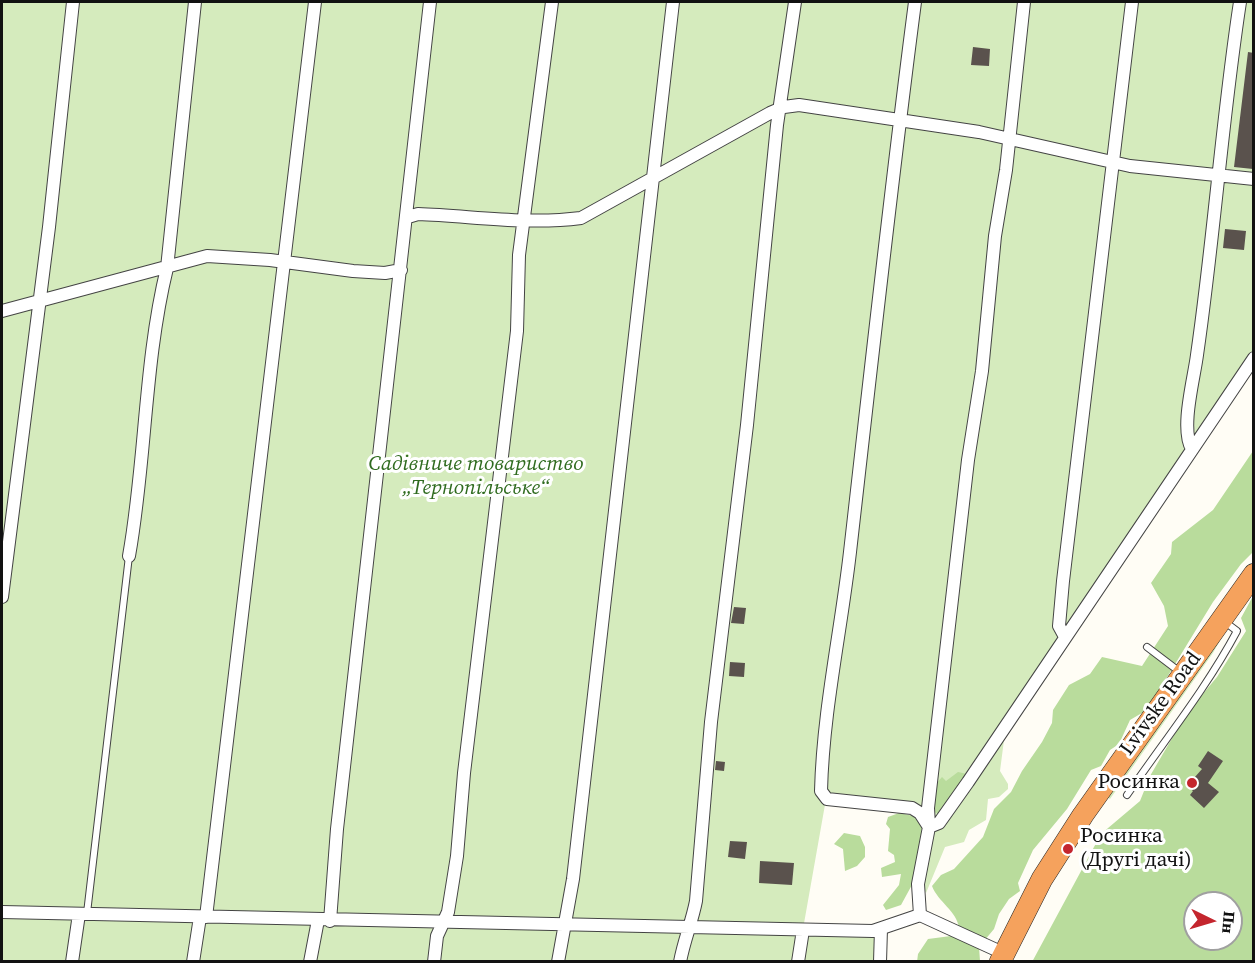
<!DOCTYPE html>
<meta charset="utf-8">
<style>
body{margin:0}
#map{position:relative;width:1255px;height:963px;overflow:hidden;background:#fffdf5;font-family:"Source Serif 4",serif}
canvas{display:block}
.frame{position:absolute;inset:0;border:3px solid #111;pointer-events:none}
.north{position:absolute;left:1183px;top:891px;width:60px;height:60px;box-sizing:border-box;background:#fff;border:2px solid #a0a0a0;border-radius:50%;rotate:95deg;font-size:16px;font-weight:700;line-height:24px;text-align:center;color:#111}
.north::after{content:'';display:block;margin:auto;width:21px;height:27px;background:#c4262e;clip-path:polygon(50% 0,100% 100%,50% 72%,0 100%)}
</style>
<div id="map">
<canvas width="1255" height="963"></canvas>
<div class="frame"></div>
<div class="north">Пн</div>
</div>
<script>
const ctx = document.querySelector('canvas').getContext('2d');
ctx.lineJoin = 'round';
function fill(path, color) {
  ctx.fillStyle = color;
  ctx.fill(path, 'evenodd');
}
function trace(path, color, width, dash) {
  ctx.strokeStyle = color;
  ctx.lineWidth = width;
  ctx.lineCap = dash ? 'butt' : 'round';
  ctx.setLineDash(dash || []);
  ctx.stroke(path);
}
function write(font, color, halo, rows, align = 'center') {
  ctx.font = font + ' "Source Serif 4",serif';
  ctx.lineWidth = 6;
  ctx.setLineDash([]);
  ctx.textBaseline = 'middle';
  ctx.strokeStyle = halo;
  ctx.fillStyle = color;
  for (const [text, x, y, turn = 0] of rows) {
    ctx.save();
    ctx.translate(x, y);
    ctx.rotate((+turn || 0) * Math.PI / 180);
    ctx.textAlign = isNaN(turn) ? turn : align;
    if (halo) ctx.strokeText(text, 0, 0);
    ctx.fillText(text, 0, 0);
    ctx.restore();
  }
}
fill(new Path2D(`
 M 2,2 L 1253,2 L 1253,358 L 939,823 L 920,813 L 826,799 L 803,929 L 881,929 L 880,961 L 2,962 Z
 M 1223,635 L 1213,653 L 1110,799 L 1104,795 Z
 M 999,740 L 1004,740 L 1000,771 L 1008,784 L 1008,789 L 999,797 L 988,799 L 986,820 L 969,830 L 964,842 L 945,847 L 926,893 L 920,882 L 929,838 Z`), '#d5ebbd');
fill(new Path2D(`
 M 1253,451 L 1253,552 L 1241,564 L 1213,602 L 1147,710 L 1130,720 L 1119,744 L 1110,750 L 1101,766 L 1091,770 L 1067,809 L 1033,850 L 1018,883 L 1020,891 L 1009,899 L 999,914 L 994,929 L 979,947 L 980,961 L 917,962 L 918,954 L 928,939 L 951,936 L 959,928 C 957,911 938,902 932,886 L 941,875 L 954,869 L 983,837 L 994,809 L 1011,792 L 1022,771 L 1042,742 L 1052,723 L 1053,710 L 1069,685 L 1090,674 L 1102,657 L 1142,666 L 1168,626 L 1164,606 L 1151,583 L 1171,554 L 1172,542 L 1213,510 Z
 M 1253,596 L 1253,961 L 1032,962 L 1101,834 L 1140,801 L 1150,776 L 1171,740 L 1191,708 L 1217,677 L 1246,631 L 1241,618 ZM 1195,903 L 1231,903 L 1231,939 L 1195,939 Z
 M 958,772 L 967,774 L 939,814 L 932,811 L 935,785 L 942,777 L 946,781 Z
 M 899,813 L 914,816 L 921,821 L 922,828 L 913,883 L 901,905 L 886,910 L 883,905 L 899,885 L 901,874 L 882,877 L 881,868 L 895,862 L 894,855 L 888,851 L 890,829 L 886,824 L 888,817 Z
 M 844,833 L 860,836 L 865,847 L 865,857 L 857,866 L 845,871 L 843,849 L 834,844 Z`), '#b9dc9c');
fill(new Path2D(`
 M 973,47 L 990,49 L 989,66 L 971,65 Z
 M 1248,52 L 1254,53 L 1253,169 L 1234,167 Z
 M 1225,229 L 1246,231 L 1244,250 L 1223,248 Z
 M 734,607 L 746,608 L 744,624 L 731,623 Z
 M 730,662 L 745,663 L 744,677 L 729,676 Z
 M 1208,751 L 1223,761 L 1208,783 L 1219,792 L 1204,808 L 1190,795 L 1193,791 L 1187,786 L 1202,769 L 1198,766 Z
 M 716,761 L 725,762 L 724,771 L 715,770 Z
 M 730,841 L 747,842 L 745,859 L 728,857 Z
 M 760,861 L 794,863 L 792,885 L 759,883 Z`), '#5a524d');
const lane = new Path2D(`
 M 1147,647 L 1180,672
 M 1127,795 C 1164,741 1206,689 1237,631 L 1225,622
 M 87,913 L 129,556`);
const street = new Path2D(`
 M 915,2 C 891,185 871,368 850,552 C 841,631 823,711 821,791 L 827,799 L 912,808 L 920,813 L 929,827
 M 408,217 L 418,214 C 473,216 527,225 581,218 L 770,113 L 784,107 L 799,105 L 979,132 L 1130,166 L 1254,179
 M 2,311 L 207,256 L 270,260 L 353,271 L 385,273 L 401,270
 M 1192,449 C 1180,429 1194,379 1197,355 C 1214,238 1222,119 1240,2
 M 129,556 C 146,461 144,362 167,268 L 195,2
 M 2,597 L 49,227 L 73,2
 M 1065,637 L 1059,626 L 1063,581 L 1132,2
 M 929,825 L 928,808 L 968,460 L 982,371 L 995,236 L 1006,170 L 1024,2
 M 2,912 L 873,931 L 920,915 L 1003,953
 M 920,915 L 918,884 L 929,827 L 939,823 L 968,782 L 1254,358
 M 206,917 L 315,2
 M 330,921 L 337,829 L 430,2
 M 72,962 L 79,914
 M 193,962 L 200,917
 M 310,962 L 318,920
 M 434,962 L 437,936 L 448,912 L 457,856 L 464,773 L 517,331 L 519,255 L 552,2
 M 558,962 L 573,879 L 673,2
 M 680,962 C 684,940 692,922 696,901 L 711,722 L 747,425 L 777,125 L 795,2
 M 798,962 L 803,930
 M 880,962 L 881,929`);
const highway = new Path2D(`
 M 1000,962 L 1042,879 L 1083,815 L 1254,574`);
trace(lane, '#444', 8);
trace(street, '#444', 14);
trace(highway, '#222', 22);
trace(lane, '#fff', 6);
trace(street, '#fff', 12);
trace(highway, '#f5a25d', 21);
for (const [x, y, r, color] of [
 [1192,783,6,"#c4262e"],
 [1068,849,6,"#c4262e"]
]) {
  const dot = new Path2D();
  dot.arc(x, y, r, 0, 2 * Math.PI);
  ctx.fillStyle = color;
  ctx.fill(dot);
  trace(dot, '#fff', 2);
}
write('italic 21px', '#2f6b1f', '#fff', [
 ["Садівниче товариство",476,465],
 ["„Тернопільське“",476,489]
]);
write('21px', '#111', '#fff', [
 ["Lvivske Road",1161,704,-54]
]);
write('21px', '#111', '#fff', [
 ["Росинка",1180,783],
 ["Росинка",1080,837,"left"],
 ["(Другі дачі)",1080,861,"left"]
], 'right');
</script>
